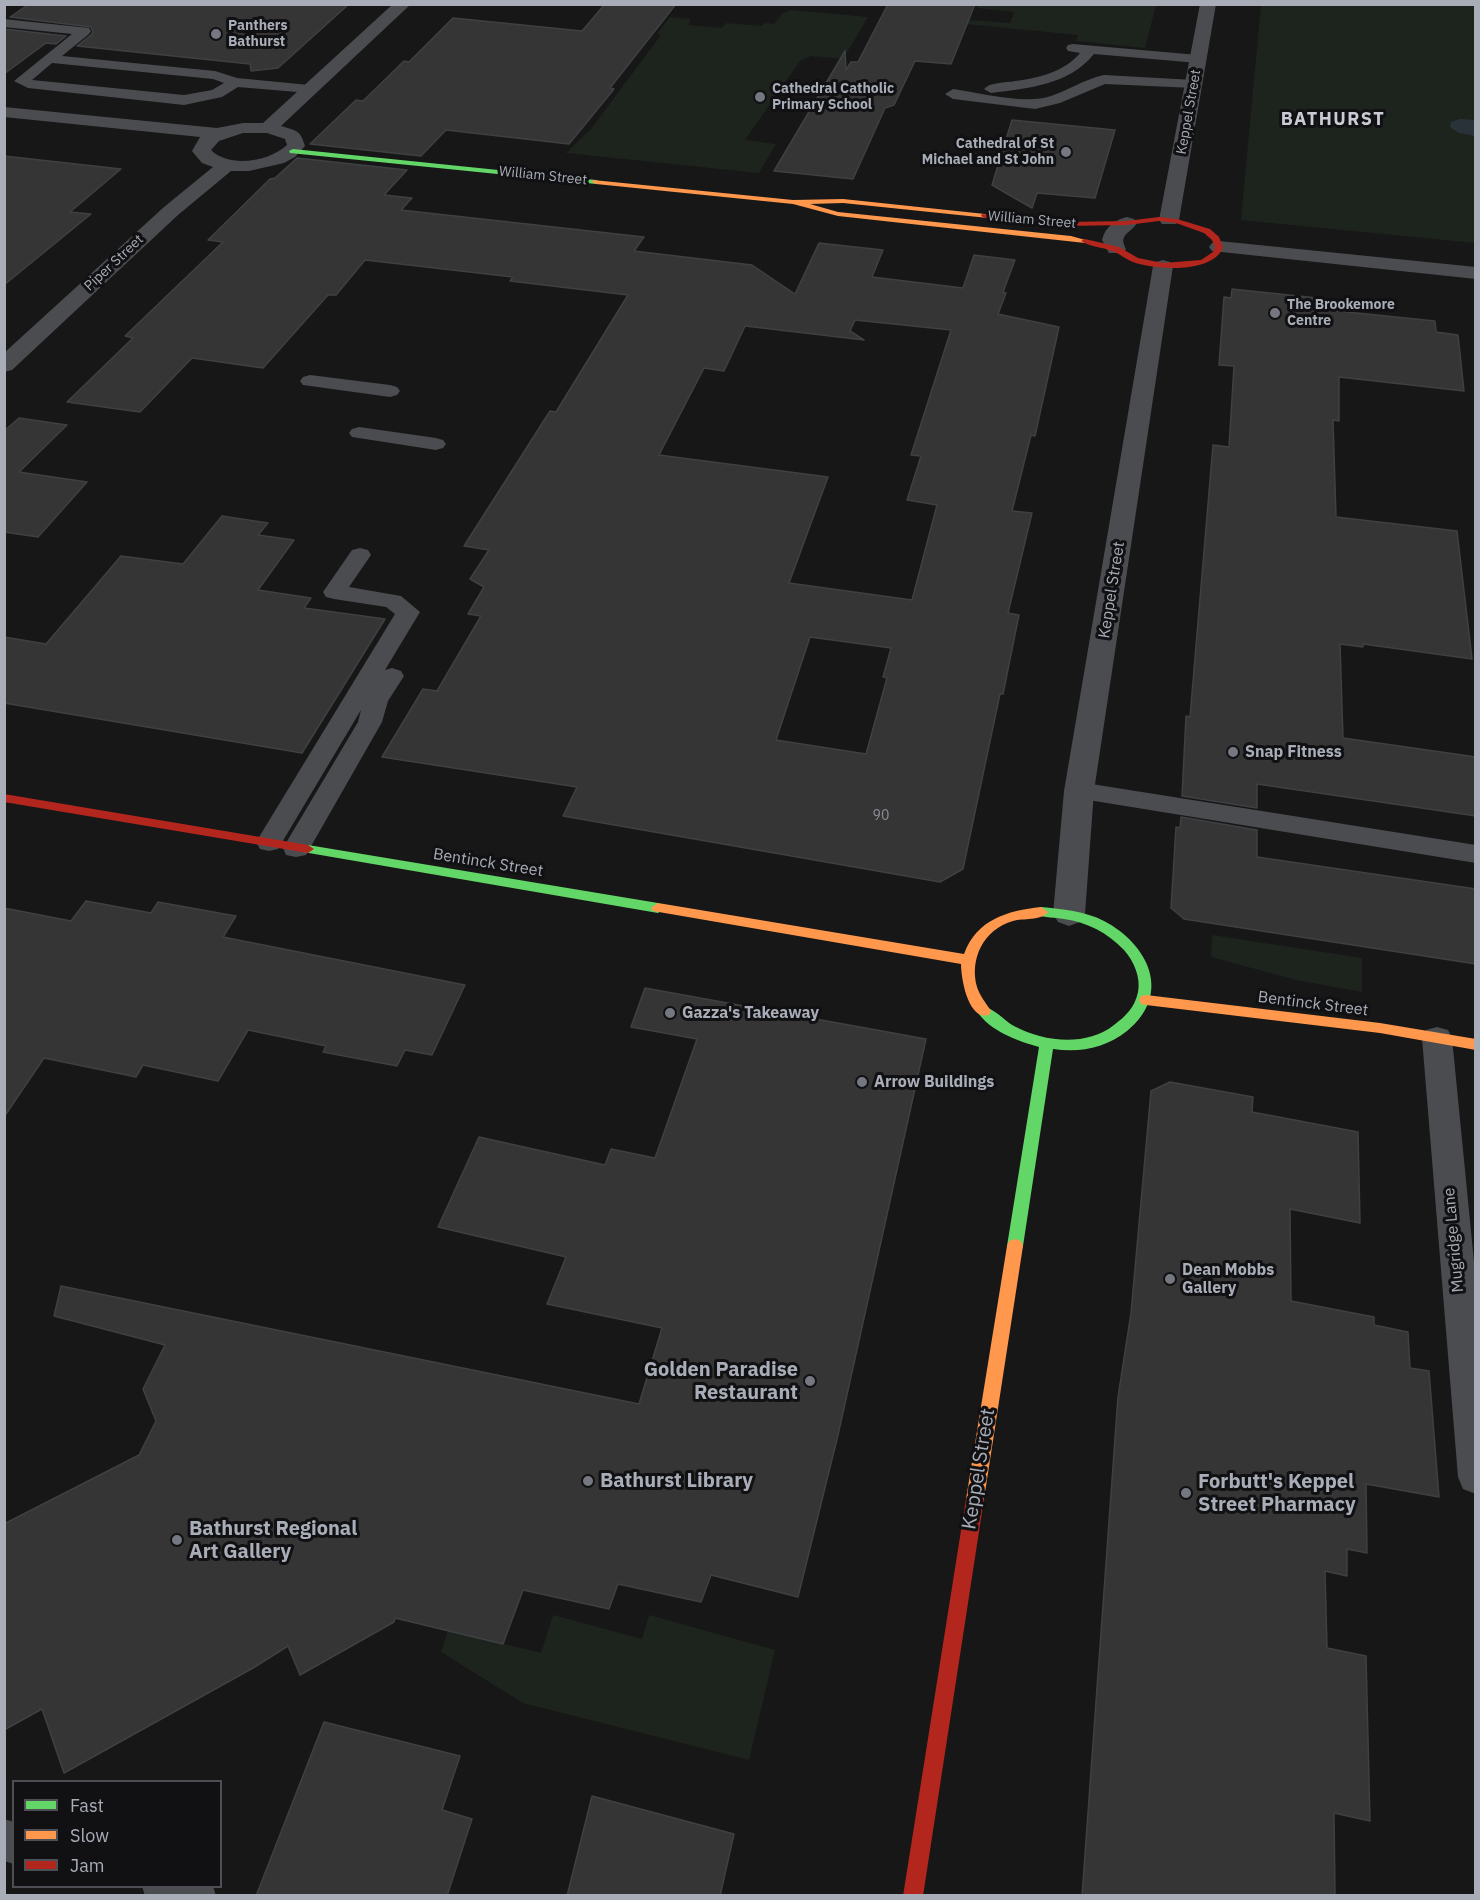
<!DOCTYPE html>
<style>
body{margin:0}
#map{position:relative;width:1480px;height:1900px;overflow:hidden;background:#171717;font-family:"IBM Plex Sans",sans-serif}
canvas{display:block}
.frame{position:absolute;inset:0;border:6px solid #a8adb8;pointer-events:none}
.legend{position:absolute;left:12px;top:1780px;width:210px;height:108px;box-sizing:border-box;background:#111113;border:2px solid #4d4f55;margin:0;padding:8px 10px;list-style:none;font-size:18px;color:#a8adb8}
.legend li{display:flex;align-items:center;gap:12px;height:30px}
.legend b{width:30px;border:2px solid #4d4f55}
</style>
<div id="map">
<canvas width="1480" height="1900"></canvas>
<div class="frame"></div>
<ul class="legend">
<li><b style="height:8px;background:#63d668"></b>Fast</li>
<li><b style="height:8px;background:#ff974d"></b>Slow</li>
<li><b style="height:8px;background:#b3261e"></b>Jam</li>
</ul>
</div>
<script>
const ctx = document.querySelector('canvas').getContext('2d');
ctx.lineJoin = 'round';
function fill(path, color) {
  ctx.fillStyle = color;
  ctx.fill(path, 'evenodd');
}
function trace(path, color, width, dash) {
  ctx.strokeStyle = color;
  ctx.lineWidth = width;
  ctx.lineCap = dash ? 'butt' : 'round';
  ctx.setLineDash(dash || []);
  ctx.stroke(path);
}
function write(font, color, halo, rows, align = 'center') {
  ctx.font = font + ' "IBM Plex Sans",sans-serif';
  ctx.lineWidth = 6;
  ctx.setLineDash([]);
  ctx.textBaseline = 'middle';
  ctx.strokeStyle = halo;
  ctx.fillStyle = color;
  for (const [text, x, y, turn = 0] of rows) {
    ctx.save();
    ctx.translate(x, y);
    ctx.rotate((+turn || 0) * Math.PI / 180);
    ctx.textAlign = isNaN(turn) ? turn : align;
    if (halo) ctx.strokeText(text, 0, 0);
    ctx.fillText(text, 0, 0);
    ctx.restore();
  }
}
fill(new Path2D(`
 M 978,5 L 1156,5 L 1145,48 L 1076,41 L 1078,35 L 966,24 L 968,20 L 1010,23 L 1014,12 L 977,8 Z
 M 1261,5 L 1475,5 L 1475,243 L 1241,220 Z
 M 791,10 L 868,17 L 843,59 L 811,56 L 800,61 L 745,140 L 776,144 L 759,173 L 566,153 L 591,129 L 661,35 L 657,34 L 670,17 L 691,19 L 688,25 L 722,28 L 726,23 L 762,26 L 764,23 L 774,24 L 782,14 Z
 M 1212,935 L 1362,958 L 1362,992 L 1296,980 L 1211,957 Z
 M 553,1615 L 642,1639 L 649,1615 L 775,1650 L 749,1760 L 523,1703 L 441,1652 L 448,1630 L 541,1653 Z`), '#1d241e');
fill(new Path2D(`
 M 1460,119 L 1475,120 L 1475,136 L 1459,133 L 1450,127 L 1451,122 Z`), '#2a3239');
const building = new Path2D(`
 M 29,4 L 349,4 L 278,68 L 251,71 L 250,64 L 77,46 L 91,35 L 93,32 L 91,27 L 10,17 Z
 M 605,4 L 676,4 L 610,88 L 614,89 L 569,144 L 446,130 L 421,156 L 310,144 L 356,100 L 363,101 L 404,61 L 409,62 L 453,18 L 582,31 Z
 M 888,4 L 975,4 L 951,64 L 915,61 L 894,105 L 885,108 L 853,179 L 774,171 L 845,51 L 846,70 L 851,62 L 858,62 Z
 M 4,29 L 66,36 L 56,44 L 46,43 L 4,74 Z
 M 1012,120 L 1115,130 L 1095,198 L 1037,193 L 1032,208 L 992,185 Z
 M 4,156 L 121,169 L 70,212 L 91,214 L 4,285 Z
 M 297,158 L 407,170 L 384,195 L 412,198 L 401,210 L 644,237 L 634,251 L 752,265 L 795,294 L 819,243 L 883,250 L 872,277 L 963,288 L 974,255 L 1015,260 L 1003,292 L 1006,293 L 998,314 L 1059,327 L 1035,436 L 1031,435 L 1012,511 L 1032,513 L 1008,613 L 1019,615 L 1003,694 L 1000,694 L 963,869 L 940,882 L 563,816 L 577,787 L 382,757 L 423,689 L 437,691 L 481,616 L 468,614 L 484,587 L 470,579 L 489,550 L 464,546 L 550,411 L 556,412 L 628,295 L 510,281 L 513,277 L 365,260 L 336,295 L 328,295 L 263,368 L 192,358 L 140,412 L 67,402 L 133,338 L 125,336 L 223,242 L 208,240 L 270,179 L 275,178 ZM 855,320 L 951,330 L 911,455 L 921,456 L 907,500 L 937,505 L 912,600 L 789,583 L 828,477 L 659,455 L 704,368 L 724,371 L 745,326 L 864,340 L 850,331 ZM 810,637 L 891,648 L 883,677 L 887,678 L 866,754 L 776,740 Z
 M 1232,289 L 1317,298 L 1317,306 L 1327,307 L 1327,310 L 1435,321 L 1436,332 L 1458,335 L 1464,391 L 1339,377 L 1339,421 L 1333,420 L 1336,517 L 1457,531 L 1472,659 L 1363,644 L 1363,647 L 1340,644 L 1343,738 L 1476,757 L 1476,816 L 1257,784 L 1257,808 L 1182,796 L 1186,716 L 1190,717 L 1213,445 L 1229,447 L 1234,366 L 1219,365 L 1224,297 L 1231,298 Z
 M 19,418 L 67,425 L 19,472 L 87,482 L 38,537 L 4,532 L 4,431 Z
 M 222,516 L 268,523 L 258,535 L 294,540 L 258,590 L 311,598 L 304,608 L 385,619 L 302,753 L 4,703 L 4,637 L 46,644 L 121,556 L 183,564 Z
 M 1181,817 L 1257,830 L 1257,857 L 1476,889 L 1476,964 L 1184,919 L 1171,908 L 1176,827 L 1180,828 Z
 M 86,901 L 151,913 L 158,902 L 236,916 L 223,937 L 465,985 L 432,1055 L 405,1050 L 397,1066 L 323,1052 L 326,1046 L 248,1030 L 218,1081 L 143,1065 L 136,1077 L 44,1058 L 4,1117 L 4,908 L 71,921 Z
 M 645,988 L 926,1039 L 838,1435 L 798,1597 L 711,1575 L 701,1602 L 618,1584 L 609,1609 L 523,1590 L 503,1644 L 395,1618 L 394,1622 L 300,1675 L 288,1646 L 253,1668 L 64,1773 L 42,1709 L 4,1730 L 4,1524 L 139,1455 L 156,1421 L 143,1389 L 165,1345 L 54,1316 L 61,1286 L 639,1404 L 662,1328 L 547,1304 L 566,1257 L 438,1227 L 479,1137 L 605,1165 L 611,1149 L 655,1158 L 697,1039 L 631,1027 Z
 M 1170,1082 L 1253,1097 L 1252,1112 L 1358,1132 L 1360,1223 L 1290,1209 L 1291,1301 L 1374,1317 L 1374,1325 L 1408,1332 L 1410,1368 L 1429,1371 L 1439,1497 L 1366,1484 L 1367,1553 L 1347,1549 L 1347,1576 L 1325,1571 L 1327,1648 L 1366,1656 L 1370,1821 L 1334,1813 L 1335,1896 L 1082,1896 L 1118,1397 L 1131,1313 L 1151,1091 Z
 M 324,1722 L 460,1756 L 442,1810 L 472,1819 L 447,1896 L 256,1896 Z
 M 592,1796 L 734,1834 L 720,1896 L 567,1896 Z`);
fill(building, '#353536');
trace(building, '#3f4043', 1.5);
fill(new Path2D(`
 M 4,19 L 89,28 L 91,31 L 89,34 L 62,56 L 215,71 L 237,78 L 309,85 L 316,89 L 309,93 L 238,87 L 222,97 L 184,105 L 28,88 L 14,81 L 72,34 L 4,27 ZM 52,63 L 213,79 L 224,83 L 212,90 L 184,95 L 32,80 Z
 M 1073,44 L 1198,55 L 1205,59 L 1198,63 L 1094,54 C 1069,85 1029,88 991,93 L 984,89 C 990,82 1005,83 1015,81 C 1039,78 1064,72 1080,53 L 1068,51 L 1066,48 L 1068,45 Z
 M 1104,75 L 1194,80 L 1201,84 L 1194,88 L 1105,84 L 1060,103 L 1035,109 L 953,99 L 945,94 L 953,89 C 980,93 1026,105 1051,96 C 1069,90 1085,79 1104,75 Z
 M 310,375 L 390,385 L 397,387 L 400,391 L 397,395 L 390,397 L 303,385 L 300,381 L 303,377 Z
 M 359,427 L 436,438 L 443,440 L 446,444 L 443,448 L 436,450 L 352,437 L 349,433 L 352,429 Z
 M 360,548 L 368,550 L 371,555 L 349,587 L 401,596 L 420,612 L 385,670 L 392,668 L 401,671 L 404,676 L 388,701 L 382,722 L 306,855 L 296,857 L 286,855 L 283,848 L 358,722 L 361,710 L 278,849 L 269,851 L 260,849 L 256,842 L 395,614 L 386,607 L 334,599 L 326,597 L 323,592 L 352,550 Z
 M 1079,782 L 1476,845 L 1476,863 L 1070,797 L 1066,791 L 1070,785 Z
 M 1437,1027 L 1448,1030 L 1452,1038 L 1476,1282 L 1476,1494 L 1463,1489 L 1458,1477 L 1422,1038 L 1426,1030 Z
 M 4,1819 L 14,1822 L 14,1864 L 4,1861 Z
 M 142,1886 L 213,1886 L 216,1896 L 145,1896 Z`), '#4b4c50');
fill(new Path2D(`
 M 393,4 L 411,4 L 281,126 C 296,131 300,129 305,146 L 295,157 L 284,163 L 249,171 L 231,171 L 178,215 L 12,370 L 4,372 L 4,353 L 164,207 L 213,167 L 202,163 L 192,151 L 200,137 L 4,117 L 4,107 L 217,128 L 243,123 L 263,123 ZM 243,133 L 267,133 L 285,139 L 287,145 C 269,162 229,168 211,150 L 219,141 Z
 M 1200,4 L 1216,4 L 1179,220 L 1176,224 L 1162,224 L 1159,220 Z
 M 1127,217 L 1134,219 L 1137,223 C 1130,234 1118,234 1126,249 L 1123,253 L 1109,253 L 1102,240 C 1105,227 1115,220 1127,217 Z
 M 1219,241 L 1476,267 L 1476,279 L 1212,251 L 1209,247 L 1212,243 Z
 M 1163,260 L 1170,262 L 1173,266 L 1094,791 L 1085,914 L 1080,922 L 1069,926 L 1058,922 L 1053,914 L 1064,791 L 1153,266 L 1156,262 Z`), '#4b4c50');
fill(new Path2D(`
 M 293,149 L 596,180 L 600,182 L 596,184 L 290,153 L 289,151 Z
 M 308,845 L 658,903 L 665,908 L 658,913 L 303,852 L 302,849 L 303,846 Z
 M 1041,907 C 1062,909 1085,911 1104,921 C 1148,944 1173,994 1127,1031 C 1105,1048 1080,1053 1053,1049 L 1023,1246 L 1021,1251 L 1015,1253 L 1009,1251 L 1007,1246 L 1039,1047 C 1018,1041 989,1031 977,1011 L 979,1007 C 991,1004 1003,1020 1014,1026 C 1044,1042 1086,1047 1114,1025 C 1126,1016 1135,1007 1138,992 C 1141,978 1134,961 1124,950 C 1108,933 1087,922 1064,919 C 1055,917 1045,918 1036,915 L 1034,912 L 1036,909 Z`), '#63d668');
fill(new Path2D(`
 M 593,180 L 793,200 L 843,199 L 985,214 L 989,216 L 988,218 L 843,203 L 810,204 L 838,212 L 1071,236 L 1089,241 L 1085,243 L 838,216 L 793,204 L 596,184 L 592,182 Z
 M 658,903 L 964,954 C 977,919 1007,911 1041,907 L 1048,912 C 1041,921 1023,918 1013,921 C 984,929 969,959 977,987 C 980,996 986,1003 991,1011 L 989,1015 C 968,1021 961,978 961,964 L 653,911 L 651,908 Z
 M 1146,995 L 1380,1023 L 1476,1039 L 1476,1050 L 1380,1033 L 1146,1005 L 1141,1004 L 1139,1000 L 1141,996 Z
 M 1015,1239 L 1021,1241 L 1023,1246 L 984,1499 L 981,1505 L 975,1507 L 969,1505 L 966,1499 L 1007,1246 L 1009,1241 Z`), '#ff974d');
fill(new Path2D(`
 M 982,214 L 1067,222 L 1127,221 L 1159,217 L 1177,219 L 1210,229 L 1219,237 L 1223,247 C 1214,274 1154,270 1133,262 C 1125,259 1119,253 1112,251 C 1102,247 1090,247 1081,241 L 1085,239 L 1119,247 L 1138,258 L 1163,263 L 1201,260 L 1213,252 L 1215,247 L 1212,240 L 1204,233 L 1176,223 L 1159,221 L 1127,225 L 1067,226 L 985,218 L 981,216 Z
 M 4,794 L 308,845 L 314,849 L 308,853 L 4,802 Z
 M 975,1491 L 981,1493 L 984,1499 L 923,1896 L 903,1896 L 966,1499 L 969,1493 Z`), '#b3261e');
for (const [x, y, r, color] of [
 [216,34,6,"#757880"],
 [760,97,6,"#757880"],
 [1066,152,6,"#757880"],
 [1275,313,6,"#757880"],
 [1233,752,6,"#757880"],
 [670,1013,6,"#757880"],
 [862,1082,6,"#757880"],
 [1170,1279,6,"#757880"],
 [810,1381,6,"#757880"],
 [588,1481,6,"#757880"],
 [1186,1493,6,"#757880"],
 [177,1540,6,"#757880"]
]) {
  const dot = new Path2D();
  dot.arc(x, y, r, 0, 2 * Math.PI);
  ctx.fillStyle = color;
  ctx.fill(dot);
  trace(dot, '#111113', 2);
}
write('bold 14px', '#a8adb8', '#111113', [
 ["Panthers",228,26],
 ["Bathurst",228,42],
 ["Cathedral Catholic",772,89],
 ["Primary School",772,105],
 ["Cathedral of St",1054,144,"right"],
 ["Michael and St John",1054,160,"right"],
 ["The Brookemore",1287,305],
 ["Centre",1287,321]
], 'left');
write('14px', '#a8adb8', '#111113', [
 ["Keppel Street",1189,112,-80],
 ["William Street",543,176,6],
 ["William Street",1032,220,5],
 ["Piper Street",114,263,-43]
]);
write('14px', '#8b8f98', null, [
 ["90",881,816]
]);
write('16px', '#a8adb8', '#111113', [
 ["Keppel Street",1112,590,-81],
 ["Bentinck Street",488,863,9],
 ["Bentinck Street",1313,1004,7],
 ["Mugridge Lane",1454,1240,-95]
]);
write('bold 16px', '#a8adb8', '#111113', [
 ["Snap Fitness",1245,752],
 ["Gazza's Takeaway",682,1013],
 ["Arrow Buildings",874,1082],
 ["Dean Mobbs",1182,1270],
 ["Gallery",1182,1288]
], 'left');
ctx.letterSpacing = '1.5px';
write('bold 18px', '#c9ccd4', '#111113', [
 ["BATHURST",1333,120]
]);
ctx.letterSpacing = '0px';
write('bold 20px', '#a8adb8', '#111113', [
 ["Golden Paradise",798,1370,"right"],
 ["Restaurant",798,1393,"right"],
 ["Bathurst Library",600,1481],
 ["Forbutt's Keppel",1198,1482],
 ["Street Pharmacy",1198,1505],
 ["Bathurst Regional",189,1529],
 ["Art Gallery",189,1552]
], 'left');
write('20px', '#a8adb8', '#111113', [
 ["Keppel Street",979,1469,-81]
]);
</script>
